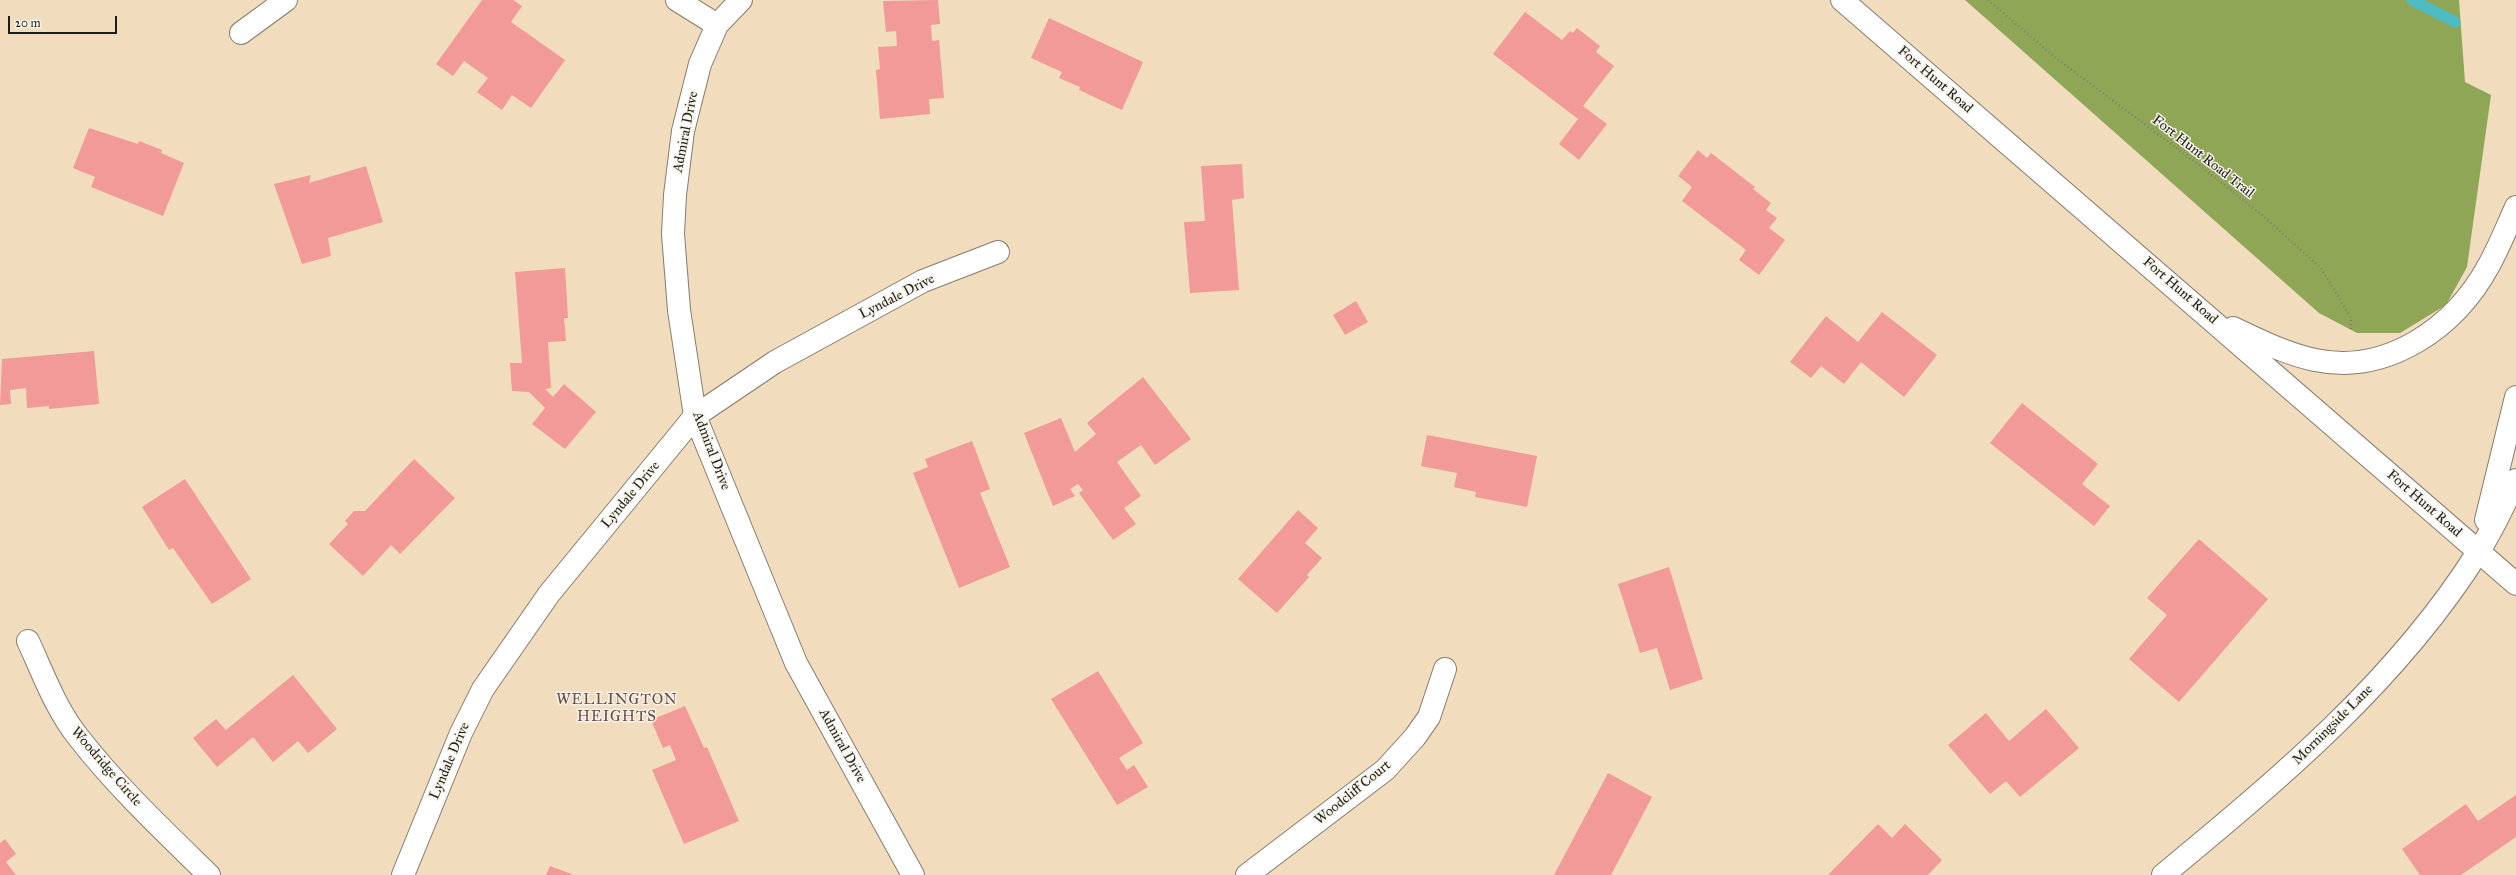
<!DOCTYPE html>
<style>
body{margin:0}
#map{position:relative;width:2516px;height:875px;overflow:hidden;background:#f1ddbe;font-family:"IM FELL Great Primer",serif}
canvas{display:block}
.scale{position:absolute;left:8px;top:16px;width:109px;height:18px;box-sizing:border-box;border:2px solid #1c1c1c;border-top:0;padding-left:5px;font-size:12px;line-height:14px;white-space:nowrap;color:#1c1c1c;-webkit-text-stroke:3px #f7f3e8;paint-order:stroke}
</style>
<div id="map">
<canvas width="2516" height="875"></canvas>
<div class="scale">20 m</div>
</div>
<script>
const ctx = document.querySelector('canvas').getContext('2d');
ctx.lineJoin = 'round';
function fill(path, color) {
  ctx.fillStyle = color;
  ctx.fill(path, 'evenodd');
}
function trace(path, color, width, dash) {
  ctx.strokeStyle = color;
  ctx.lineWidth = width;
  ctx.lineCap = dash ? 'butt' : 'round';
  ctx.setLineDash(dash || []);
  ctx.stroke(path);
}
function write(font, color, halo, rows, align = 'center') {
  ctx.font = font + ' "IM FELL Great Primer",serif';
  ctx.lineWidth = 3;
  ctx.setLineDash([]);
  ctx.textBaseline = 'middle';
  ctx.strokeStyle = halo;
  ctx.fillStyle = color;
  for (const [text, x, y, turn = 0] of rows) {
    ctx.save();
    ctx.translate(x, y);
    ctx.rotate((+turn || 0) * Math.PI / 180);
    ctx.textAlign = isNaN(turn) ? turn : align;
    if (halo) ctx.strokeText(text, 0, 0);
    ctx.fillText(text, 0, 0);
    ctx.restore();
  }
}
fill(new Path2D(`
 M 1965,0 L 2459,0 L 2465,82 L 2491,95 L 2467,267 L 2446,305 L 2400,333 L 2357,333 L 2319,313 Z`), '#8ea656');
trace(new Path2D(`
 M 2412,0 L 2455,22`), '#4ebcc3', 11);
fill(new Path2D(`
 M 482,0 L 513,0 L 522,6 L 511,22 L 565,60 L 531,108 L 512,95 L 502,110 L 477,92 L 488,78 L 464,61 L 453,76 L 436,64 Z
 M 938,0 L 940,24 L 931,25 L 932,41 L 939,40 L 944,98 L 929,99 L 930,114 L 880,119 L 876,70 L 880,69 L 878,47 L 897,46 L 896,31 L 886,32 L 883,1 Z
 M 1525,12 L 1562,40 L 1570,31 L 1573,33 L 1577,28 L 1600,46 L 1596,52 L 1614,66 L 1583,106 L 1607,124 L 1579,160 L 1559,144 L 1578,119 L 1493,54 Z
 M 1049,18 L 1143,62 L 1122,110 L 1079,90 L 1080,87 L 1059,78 L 1062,72 L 1031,58 Z
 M 89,128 L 138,144 L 139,141 L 162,150 L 161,153 L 184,163 L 163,216 L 91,187 L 95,177 L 73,168 Z
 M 1698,150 L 1707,158 L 1711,153 L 1755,187 L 1753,189 L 1771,203 L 1766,210 L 1777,218 L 1769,228 L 1785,240 L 1759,275 L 1739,260 L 1746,250 L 1682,201 L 1692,187 L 1678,176 Z
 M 1242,164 L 1244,198 L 1232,200 L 1239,290 L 1190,293 L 1184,222 L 1205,221 L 1201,166 Z
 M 366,166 L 383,222 L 328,238 L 331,256 L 302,264 L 274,184 L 311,175 L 309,183 Z
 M 565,268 L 568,318 L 564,318 L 566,341 L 548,342 L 551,388 L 545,389 L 553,397 L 564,384 L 596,412 L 565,449 L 532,424 L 545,408 L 529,392 L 512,391 L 510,363 L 522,363 L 515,272 Z
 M 1356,301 L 1368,322 L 1345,335 L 1333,315 Z
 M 1882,312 L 1937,355 L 1904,397 L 1861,362 L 1844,384 L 1821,366 L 1811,378 L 1790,362 L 1826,316 L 1858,342 Z
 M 94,351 L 99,404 L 49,409 L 49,406 L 27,408 L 26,388 L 10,390 L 11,404 L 0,405 L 2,359 Z
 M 1143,377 L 1191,439 L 1155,465 L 1141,445 L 1117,462 L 1141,496 L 1124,508 L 1136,524 L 1113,540 L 1079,493 L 1083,490 L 1078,484 L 1070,489 L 1075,496 L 1053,506 L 1024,433 L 1061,418 L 1075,452 L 1096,434 L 1087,423 Z
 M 2022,403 L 2098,464 L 2082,484 L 2110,506 L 2094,526 L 1990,443 Z
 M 1427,435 L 1537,456 L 1527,507 L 1475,497 L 1476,492 L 1454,487 L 1457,473 L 1421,466 Z
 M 972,441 L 990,489 L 980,493 L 1010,567 L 959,588 L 913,473 L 928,467 L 925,459 Z
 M 414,459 L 455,498 L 400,554 L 391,545 L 363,576 L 329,544 L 348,524 L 345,521 L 354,511 L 365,511 Z
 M 185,479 L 251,579 L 212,604 L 173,548 L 169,550 L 142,507 Z
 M 1298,510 L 1318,528 L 1305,543 L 1322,558 L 1307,575 L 1309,577 L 1277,613 L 1238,579 Z
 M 2199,539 L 2268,599 L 2179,702 L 2129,659 L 2167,615 L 2147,598 Z
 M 1669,567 L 1703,679 L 1670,690 L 1657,648 L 1640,653 L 1618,584 Z
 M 1098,671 L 1143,743 L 1119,758 L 1127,770 L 1134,765 L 1148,787 L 1117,805 L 1051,699 Z
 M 293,675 L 337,729 L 308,753 L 298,741 L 273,762 L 253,737 L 217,767 L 193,738 L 216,719 L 226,730 Z
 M 685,706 L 704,748 L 707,747 L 739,821 L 684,844 L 652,770 L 676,760 L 670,745 L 663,748 L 651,720 Z
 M 2046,709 L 2079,748 L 2020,797 L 2006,781 L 1990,794 L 1948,745 L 1986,713 L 2009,741 Z
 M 1608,773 L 1652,797 L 1611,875 L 1554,875 Z
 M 2516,795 L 2516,837 L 2461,875 L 2420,875 L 2402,849 L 2466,804 L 2478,821 Z
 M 1878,824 L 1892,838 L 1905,824 L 1942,860 L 1928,875 L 1828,875 Z
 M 5,839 L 16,854 L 6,862 L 16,875 L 0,875 L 0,843 Z
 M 550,866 L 574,875 L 546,875 Z`), '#f19a98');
const minor = new Path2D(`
 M 677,0 L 717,25
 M 741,0 L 717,25 L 700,64 L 683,131 L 675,195 L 673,234 L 679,310 L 695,416 L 796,663 L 913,875
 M 241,33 L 286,0
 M 28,641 C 43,673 56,710 79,738 C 117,787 165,832 209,875
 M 403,875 L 461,733 L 483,689 L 549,594 L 695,416 L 775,362 L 923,281 L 998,252
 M 1247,875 L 1385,770 L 1415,737 L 1429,717 L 1445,669`);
const major = new Path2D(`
 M 1842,0 L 2516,584
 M 2233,328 C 2259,340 2286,354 2315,360 C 2387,375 2455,328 2489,265 C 2499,247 2507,227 2516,207
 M 2486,520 L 2516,397
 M 2163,875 C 2279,779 2397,681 2478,552 C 2493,530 2504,504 2516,480`);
trace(minor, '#867c6d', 24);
trace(major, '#867c6d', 24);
trace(new Path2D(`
 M 1988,0 L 2057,59 L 2194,161 L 2263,216 L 2321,268 L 2351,318 L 2351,332`), '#867c6d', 2.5, [1, 3]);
trace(minor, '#fff', 22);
trace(major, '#fff', 22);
write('14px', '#1c1c1c', '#f7f3e8', [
 ["Fort Hunt Road",1935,80,41],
 ["Admiral Drive",686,132,-79],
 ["Fort Hunt Road Trail",2203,157,38],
 ["Fort Hunt Road",2180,291,41],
 ["Lyndale Drive",897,297,-27],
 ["Admiral Drive",711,451,69],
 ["Lyndale Drive",631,495,-50],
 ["Fort Hunt Road",2424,504,41],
 ["Morningside Lane",2333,725,-45],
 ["Admiral Drive",842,746,61],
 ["Lyndale Drive",450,761,-67],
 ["Woodridge Circle",106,767,49],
 ["Woodcliff Court",1353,793,-39]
]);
ctx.letterSpacing = '1px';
write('15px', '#674847', '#f7f3e8', [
 ["WELLINGTON",617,700],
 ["HEIGHTS",617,717]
]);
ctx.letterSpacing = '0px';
</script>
